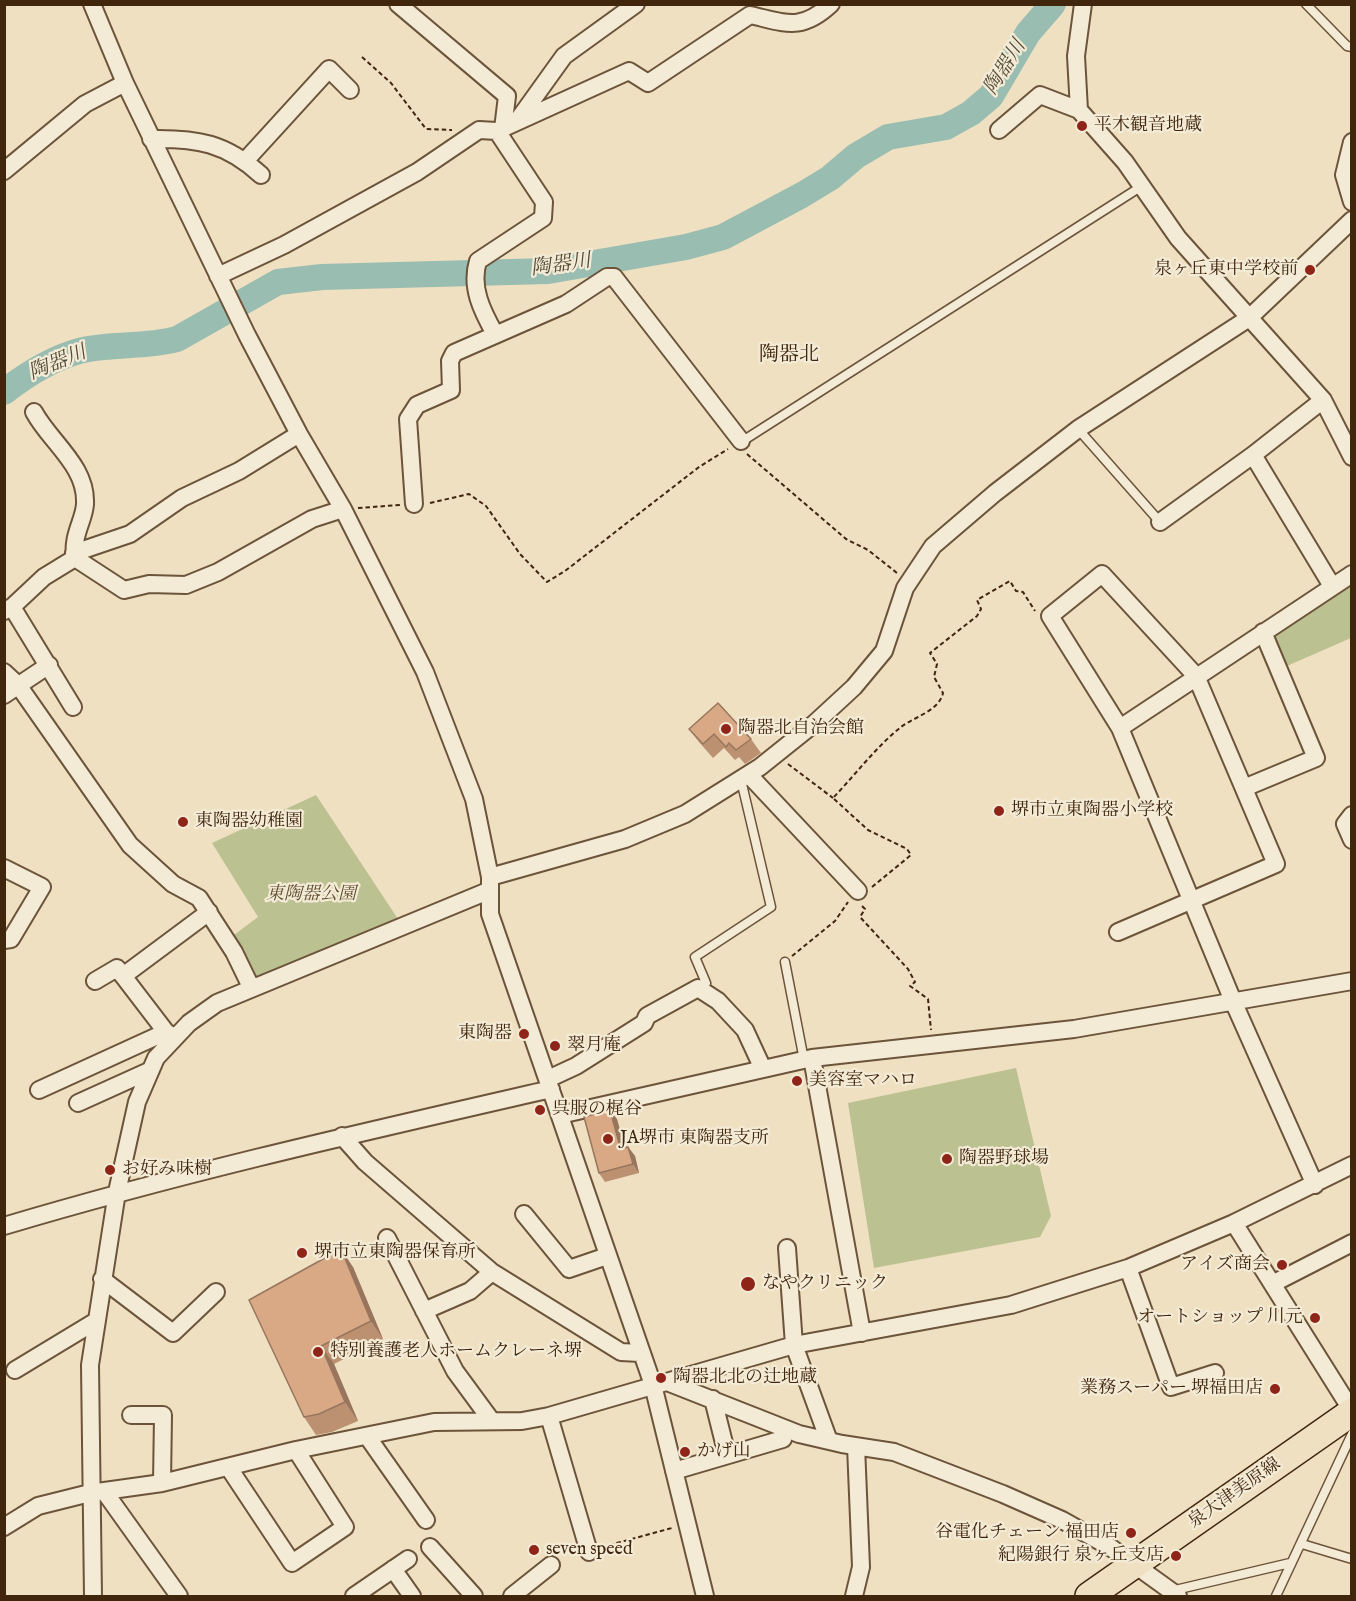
<!DOCTYPE html>
<meta charset="utf-8">
<style>
body{margin:0}
#map{position:relative;width:1356px;height:1601px;overflow:hidden;background:#eee0c1;font-family:"IM FELL English",serif}
canvas{display:block}
.frame{position:absolute;inset:0;border:6px solid #40260d;pointer-events:none}
</style>
<div id="map">
<canvas width="1356" height="1601"></canvas>
<div class="frame"></div>
</div>
<script>
const ctx = document.querySelector('canvas').getContext('2d');
ctx.lineJoin = 'round';
function fill(path, color) {
  ctx.fillStyle = color;
  ctx.fill(path, 'evenodd');
}
function trace(path, color, width, dash) {
  ctx.strokeStyle = color;
  ctx.lineWidth = width;
  ctx.lineCap = dash ? 'butt' : 'round';
  ctx.setLineDash(dash || []);
  ctx.stroke(path);
}
function write(font, color, halo, rows, align = 'center') {
  ctx.font = font + ' "IM FELL English","Noto Serif JP",serif';
  ctx.lineWidth = 4.5;
  ctx.setLineDash([]);
  ctx.textBaseline = 'middle';
  ctx.strokeStyle = halo;
  ctx.fillStyle = color;
  for (const [text, x, y, turn = 0] of rows) {
    ctx.save();
    ctx.translate(x, y);
    ctx.rotate((+turn || 0) * Math.PI / 180);
    ctx.textAlign = isNaN(turn) ? turn : align;
    if (halo) ctx.strokeText(text, 0, 0);
    ctx.fillText(text, 0, 0);
    ctx.restore();
  }
}
fill(new Path2D(`
 M 1351,585 L 1351,638 L 1287,666 L 1275,640 L 1277,633 Z
 M 316,795 L 400,922 L 258,978 L 254,975 L 234,935 L 258,917 L 212,843 Z
 M 1016,1068 L 1051,1216 L 1040,1237 L 874,1268 L 848,1103 Z`), '#bcc191');
trace(new Path2D(`
 M 4,392 C 27,374 51,359 79,351 C 107,343 144,348 177,339 L 278,282 L 322,277 L 548,271 L 686,247 L 723,237 L 802,195 L 830,178 L 856,156 L 888,137 L 946,127 L 971,113 L 991,96 L 1028,33 L 1053,4`), '#99bdb1', 26);
const lane = new Path2D(`
 M 1306,4 L 1347,46 L 1352,47
 M 1078,429 L 1160,522
 M 741,442 L 1142,186
 M 785,962 L 804,1060
 M 698,988 L 706,983 L 695,957 L 771,907 L 741,780
 M 1302,1544 L 1352,1559
 M 1171,1591 L 1290,1563
 M 1276,1596 L 1352,1434`);
const street = new Path2D(`
 M 92,4 L 125,83
 M 398,4 L 507,96 L 503,129
 M 1083,4 L 1076,56 L 1079,110 L 1125,162 L 1178,238 L 1323,400 L 1352,457
 M 518,120 L 564,56 L 636,4
 M 999,130 L 1040,95 L 1079,110
 M 151,139 C 197,138 226,143 261,175
 M 1352,142 L 1344,175 L 1352,202
 M 245,161 L 329,69 L 350,90
 M 4,171 L 85,104 L 125,83 L 247,335 L 299,434 L 343,509 L 425,672 L 474,799 L 490,877 L 490,914 L 653,1385 L 705,1596
 M 218,276 L 284,245 L 417,172 L 479,130 L 497,131 L 629,71 L 648,83 L 750,15 C 786,23 801,32 831,4
 M 495,334 C 482,311 470,287 478,261 L 543,218 L 544,202 L 497,131
 M 34,412 C 50,442 87,466 85,504 C 84,521 72,534 75,558
 M 1253,455 L 1332,586
 M 414,504 L 408,419 L 417,405 L 451,390 L 450,361 L 454,353 L 566,304 L 607,277 L 614,277 L 741,441
 M 1160,522 L 1253,455 L 1323,400
 M 74,553 L 130,534 L 182,498 L 239,471 L 299,434
 M 12,607 L 73,707
 M 4,611 L 12,607 L 44,577 L 75,558 L 124,590 L 149,584 L 186,585 L 218,572 L 312,519 L 343,509
 M 4,672 L 18,685 L 130,845 L 173,884 L 199,898 L 234,952 L 251,987
 M 4,695 L 49,665
 M 749,775 L 858,891
 M 1244,788 L 1316,758 L 1263,632
 M 1352,815 L 1345,824 L 1352,840
 M 4,868 L 42,887 L 11,939 L 4,940
 M 490,877 L 625,839 L 685,814 L 760,767 L 815,723 L 854,687 L 884,651 L 905,588 L 933,546 L 995,493 L 1078,429 L 1249,318 L 1352,220
 M 1118,932 L 1276,864 L 1196,676 L 1102,574 L 1050,616 L 1120,728
 M 123,976 L 209,912
 M 95,981 L 117,968 L 166,1032 L 174,1037
 M 812,1058 L 862,1333
 M 548,1079 L 576,1066 L 644,1023 L 647,1016 L 698,988 L 718,1001 L 745,1030 L 763,1069
 M 39,1090 L 166,1032
 M 78,1103 L 151,1070
 M 560,1115 L 812,1058 L 1074,1029 L 1352,981
 M 342,1136 L 365,1162 L 492,1272 L 621,1352 L 640,1353
 M 1315,1185 L 1233,1001 L 1120,728 L 1352,574
 M 524,1214 L 569,1269 L 607,1256
 M 1234,1223 L 1352,1411
 M 4,1226 C 185,1172 368,1131 551,1089
 M 387,1238 L 455,1371 L 491,1420
 M 787,1248 L 794,1345 L 829,1441
 M 1128,1268 L 1171,1387 L 1215,1373
 M 102,1279 L 173,1333 L 216,1292
 M 1274,1283 L 1352,1243
 M 424,1311 L 470,1291 L 492,1272
 M 15,1370 L 96,1321
 M 667,1382 L 799,1434 L 842,1444 L 894,1452 L 1003,1494 L 1062,1520 L 1110,1547 L 1178,1596
 M 713,1399 L 727,1455
 M 131,1415 L 163,1415 L 162,1483
 M 549,1416 L 589,1552
 M 367,1436 L 426,1520
 M 229,1468 L 292,1563 L 345,1527 L 296,1450
 M 674,1471 L 783,1439
 M 104,1491 L 179,1596
 M 4,1527 L 38,1506 L 90,1493 L 162,1483 L 296,1450 L 434,1422 L 522,1421 L 549,1416 L 794,1345 L 1011,1305 L 1128,1268 L 1234,1223 L 1352,1165
 M 430,1547 L 474,1596
 M 393,1569 L 412,1596
 M 93,1596 L 90,1365 L 117,1192 L 137,1102 L 156,1058 L 189,1023 L 217,1003 L 488,891
 M 354,1596 L 408,1559
 M 512,1596 L 551,1565
 M 854,1596 L 861,1567 L 856,1446`);
const primary = new Path2D(`
 M 1089,1596 L 1352,1412`);
trace(lane, '#6c543a', 11);
trace(street, '#6c543a', 20);
trace(primary, '#40260d', 30);
trace(new Path2D(`
 M 362,57 L 391,83 L 426,129 L 452,130
 M 747,454 L 846,539 L 868,550 L 897,573
 M 430,503 L 469,494 L 486,506 L 520,554 L 547,582 L 565,571 L 699,467 L 728,449
 M 358,508 L 400,505
 M 788,764 L 833,798
 M 872,887 L 911,855 L 907,849 L 868,830 L 833,798 C 855,775 876,747 901,727 C 914,717 939,711 943,693 L 934,677 L 937,664 L 930,653 L 977,616 L 981,609 L 977,600 L 1010,581 L 1016,591 L 1023,592 L 1035,611
 M 862,906 L 865,909 L 860,917 L 908,969 L 915,982 L 910,986 L 928,999 L 931,1030
 M 792,956 L 835,921 L 848,902
 M 602,1547 L 672,1528`), '#40260d', 2, [4.5, 3]);
trace(lane, '#f4ebd7', 8);
trace(street, '#f4ebd7', 16);
trace(primary, '#eee0c1', 27);
fill(new Path2D(`
 M 689,729 L 751,739 L 761,753 L 745,764 L 739,757 L 735,760 L 724,748 L 713,758 L 699,742 Z
 M 617,1119 L 623,1142 L 627,1147 L 628,1147 L 635,1156 L 639,1173 L 605,1182 L 599,1173 Z
 M 353,1267 L 383,1339 L 334,1364 L 358,1421 L 332,1432 L 316,1435 L 304,1417 L 249,1300 Z`), '#bb9172');
fill(new Path2D(`
 M 610,1110 L 617,1119 L 626,1153 L 619,1143 Z
 M 623,1142 L 629,1151 L 628,1147 L 635,1156 L 639,1173 L 633,1164 L 625,1148 Z
 M 341,1249 L 353,1267 L 383,1339 L 371,1321 Z
 M 321,1346 L 334,1364 L 358,1421 L 345,1402 Z`), '#98765d');
const building = new Path2D(`
 M 718,703 L 751,739 L 736,750 L 729,743 L 726,747 L 714,734 L 703,744 L 689,729 Z
 M 610,1110 L 619,1143 L 623,1142 L 625,1148 L 628,1147 L 633,1164 L 599,1173 L 584,1117 Z
 M 341,1249 L 371,1321 L 321,1346 L 345,1402 L 319,1414 L 304,1417 L 249,1300 Z`);
fill(building, '#d9a985');
trace(building, '#98765d', 1.5);
for (const [x, y, r, color] of [
 [1082,126,6,"#8f2418"],
 [1310,270,6,"#8f2418"],
 [726,729,6,"#8f2418"],
 [999,811,6,"#8f2418"],
 [183,822,6,"#8f2418"],
 [524,1034,6,"#8f2418"],
 [555,1046,6,"#8f2418"],
 [797,1081,6,"#8f2418"],
 [540,1110,6,"#8f2418"],
 [608,1139,6,"#8f2418"],
 [947,1159,6,"#8f2418"],
 [110,1170,6,"#8f2418"],
 [302,1253,6,"#8f2418"],
 [1282,1265,6,"#8f2418"],
 [748,1284,8,"#8f2418"],
 [1315,1318,6,"#8f2418"],
 [318,1352,6,"#8f2418"],
 [661,1378,6,"#8f2418"],
 [1275,1389,6,"#8f2418"],
 [685,1452,6,"#8f2418"],
 [1131,1533,6,"#8f2418"],
 [534,1550,6,"#8f2418"],
 [1176,1556,6,"#8f2418"]
]) {
  const dot = new Path2D();
  dot.arc(x, y, r, 0, 2 * Math.PI);
  ctx.fillStyle = color;
  ctx.fill(dot);
  trace(dot, '#f4ebd7', 2);
}
write('18px', '#40260d', '#f4ebd7', [
 ["平木観音地蔵",1094,126],
 ["泉ヶ丘東中学校前",1298,270,"right"],
 ["陶器北自治会館",738,729],
 ["堺市立東陶器小学校",1011,811],
 ["東陶器幼稚園",195,822],
 ["東陶器",512,1034,"right"],
 ["翠月庵",567,1046],
 ["美容室マハロ",809,1081],
 ["呉服の梶谷",552,1110],
 ["JA堺市 東陶器支所",620,1139],
 ["陶器野球場",959,1159],
 ["お好み味樹",122,1170],
 ["堺市立東陶器保育所",314,1253],
 ["アイズ商会",1270,1265,"right"],
 ["なやクリニック",762,1284],
 ["オートショップ 川元",1303,1318,"right"],
 ["特別養護老人ホームクレーネ堺",330,1352],
 ["陶器北北の辻地蔵",673,1378],
 ["業務スーパー 堺福田店",1263,1389,"right"],
 ["かげ山",697,1452],
 ["谷電化チェーン 福田店",1119,1533,"right"],
 ["seven speed",546,1550],
 ["紀陽銀行 泉ヶ丘支店",1164,1556,"right"]
], 'left');
write('italic 18px', '#5f4d2e', '#f4ebd7', [
 ["東陶器公園",311,895]
]);
write('18px', '#40260d', '#f4ebd7', [
 ["泉大津美原線",1235,1494,-35]
]);
write('italic 20px', '#564c36', '#f4ebd7', [
 ["陶器川",1006,68,-58],
 ["陶器川",561,266,-8],
 ["陶器川",58,364,-22]
]);
write('20px', '#40260d', '#f4ebd7', [
 ["陶器北",789,356]
]);
</script>
